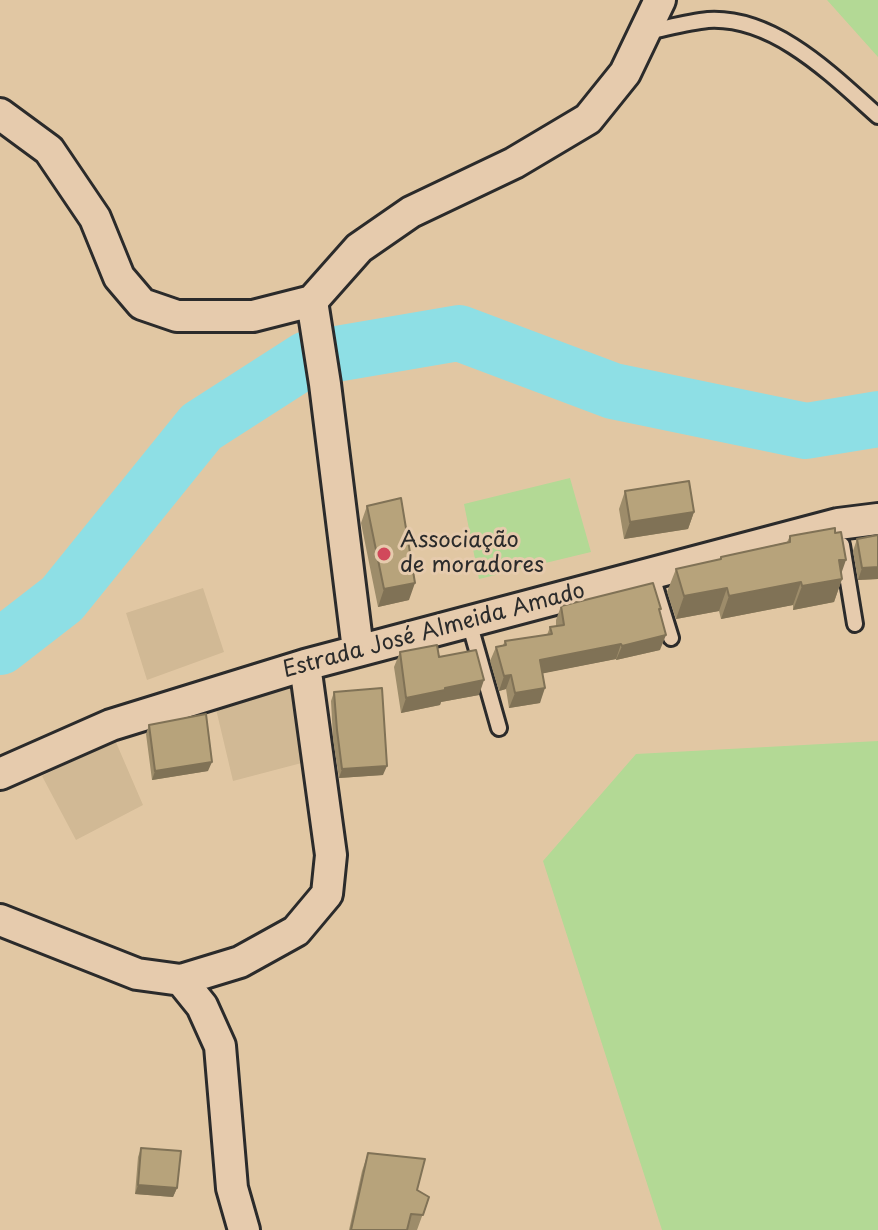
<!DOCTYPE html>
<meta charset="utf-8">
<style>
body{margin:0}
canvas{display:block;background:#e1c7a3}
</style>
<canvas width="878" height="1230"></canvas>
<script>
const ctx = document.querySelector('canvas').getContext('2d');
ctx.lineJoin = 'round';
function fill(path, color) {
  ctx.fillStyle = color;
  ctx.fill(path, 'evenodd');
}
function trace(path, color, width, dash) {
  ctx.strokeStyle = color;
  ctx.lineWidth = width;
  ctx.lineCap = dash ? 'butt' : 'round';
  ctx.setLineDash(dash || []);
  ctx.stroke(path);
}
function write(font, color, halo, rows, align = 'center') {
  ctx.font = font + ' "Playpen Sans",sans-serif';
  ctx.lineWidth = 6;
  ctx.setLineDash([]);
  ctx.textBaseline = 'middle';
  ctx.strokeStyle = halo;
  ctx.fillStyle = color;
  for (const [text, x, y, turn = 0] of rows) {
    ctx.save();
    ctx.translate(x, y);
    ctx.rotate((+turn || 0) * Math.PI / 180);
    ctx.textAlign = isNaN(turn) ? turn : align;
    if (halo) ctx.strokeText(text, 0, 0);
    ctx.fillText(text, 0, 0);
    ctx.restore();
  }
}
fill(new Path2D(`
 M 203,588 L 224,652 L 147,680 L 126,613 Z
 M 299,686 L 313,760 L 233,781 L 216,709 Z
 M 115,740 L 143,805 L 76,840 L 42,776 Z`), '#d1b995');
fill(new Path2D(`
 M 827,0 L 878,0 L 878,57 Z
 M 570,478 L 591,552 L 479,579 L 464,504 Z
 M 878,741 L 878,1230 L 662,1230 L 543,861 L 636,754 Z`), '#b3d995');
trace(new Path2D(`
 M 0,647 L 62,599 L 201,427 L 307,359 L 459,333 L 613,391 L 806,431 L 878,419`), '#8edfe5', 56);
const service = new Path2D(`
 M 647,32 C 667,28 688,22 708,20 C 774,16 832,75 878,116
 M 842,545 L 855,624
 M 651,573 L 671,638
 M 469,622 L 499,728`);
const minor = new Path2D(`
 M 0,114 L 49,150 L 95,218 L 119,277 L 142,304 L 177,316 L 253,316 L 312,301 L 325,384 L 358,650
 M 312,301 L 359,248 L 411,212 L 514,163 L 588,119 L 625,73 L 660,0
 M 0,774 L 111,725 L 305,665 L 838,524 L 878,519
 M 0,920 L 137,974 L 181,980 L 240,962 L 296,931 L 327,894 L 331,855 L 305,665
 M 181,980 L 202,1006 L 220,1046 L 232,1188 L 244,1230`);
trace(service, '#2b2b2b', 20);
trace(minor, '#2b2b2b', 36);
trace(service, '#e6cbad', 14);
trace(minor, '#e6cbad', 30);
fill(new Path2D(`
 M 625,491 L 694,512 L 688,529 L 624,539 L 619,509 Z
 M 367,506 L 409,600 L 378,607 L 361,523 Z
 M 878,535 L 878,579 L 858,580 L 853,551 L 857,539 Z
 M 790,536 L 841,573 L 842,579 L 834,602 L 793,610 L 793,605 L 721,619 L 719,611 L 676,619 L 667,592 L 676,569 L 720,560 L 721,557 L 787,542 Z
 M 561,606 L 660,612 L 660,650 L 616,660 L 616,659 L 543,673 L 540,703 L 509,708 L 506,689 L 499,691 L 490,661 L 496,647 L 503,645 L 505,641 L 547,635 L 550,627 L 556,626 L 556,620 Z
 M 400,652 L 439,657 L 479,695 L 441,702 L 440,705 L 401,713 L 394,667 Z
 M 334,692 L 383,775 L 339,778 L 333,739 L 331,701 Z
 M 149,725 L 208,771 L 152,780 L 146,734 Z
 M 141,1148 L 177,1188 L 173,1197 L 135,1194 L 138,1157 Z
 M 368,1153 L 417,1190 L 429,1197 L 417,1230 L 349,1230 L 362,1171 Z`), '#9d8c6a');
fill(new Path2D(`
 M 694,512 L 688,529 L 624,539 L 630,522 Z
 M 839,560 L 846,560 L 839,580 L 842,579 L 834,602 L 793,610 L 802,586 Z
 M 878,567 L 878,579 L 858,580 L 862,568 Z
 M 801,582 L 793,605 L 721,619 L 729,596 Z
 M 415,583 L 409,600 L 378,607 L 384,589 Z
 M 727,588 L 719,611 L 676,619 L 684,596 Z
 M 666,635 L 660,650 L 616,660 L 622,646 Z
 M 621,644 L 616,659 L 535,675 L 540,660 Z
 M 511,675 L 506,689 L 499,691 L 504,676 Z
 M 484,680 L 479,695 L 441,702 L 440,705 L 401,713 L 406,698 L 445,688 Z
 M 545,688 L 540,703 L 509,708 L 515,693 Z
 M 212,762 L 208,771 L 152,780 L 155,771 Z
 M 387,766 L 383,775 L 339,778 L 342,769 Z
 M 138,1185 L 177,1188 L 173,1197 L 135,1194 Z`), '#807256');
const building = new Path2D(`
 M 689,481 L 694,512 L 630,522 L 625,491 Z
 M 401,498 L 415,583 L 384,589 L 367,506 Z
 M 835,528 L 835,533 L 841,532 L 846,560 L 839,560 L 842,579 L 802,586 L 801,582 L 729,596 L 727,588 L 684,596 L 676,569 L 721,559 L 721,557 L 790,542 L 790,536 Z
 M 878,535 L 878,567 L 862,568 L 857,539 Z
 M 653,583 L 661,609 L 659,609 L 666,635 L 622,646 L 621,644 L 540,660 L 545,688 L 515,693 L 511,675 L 504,676 L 496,647 L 506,645 L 505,641 L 552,634 L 550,627 L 564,625 L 561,606 Z
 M 437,645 L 439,657 L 476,650 L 484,680 L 445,688 L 445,690 L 406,698 L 400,652 Z
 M 382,688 L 387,766 L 342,769 L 337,730 L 334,692 Z
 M 206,714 L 212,762 L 155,771 L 149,725 Z
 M 141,1148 L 181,1151 L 177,1188 L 138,1185 Z
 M 368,1153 L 425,1159 L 417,1190 L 429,1197 L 423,1215 L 411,1214 L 407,1230 L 351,1230 Z`);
fill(building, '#b7a37b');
trace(building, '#807256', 2);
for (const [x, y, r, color] of [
 [384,554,8,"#d1495b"]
]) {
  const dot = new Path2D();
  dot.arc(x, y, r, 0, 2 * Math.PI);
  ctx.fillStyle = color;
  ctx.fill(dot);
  trace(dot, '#e6cbad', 3);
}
write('22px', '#2b2b2b', '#e6cbad', [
 ["Associação",400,541],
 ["de moradores",400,566]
], 'left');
write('22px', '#2b2b2b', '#e6cbad', [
 ["Estrada José Almeida Amado",434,631,-15]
]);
</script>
